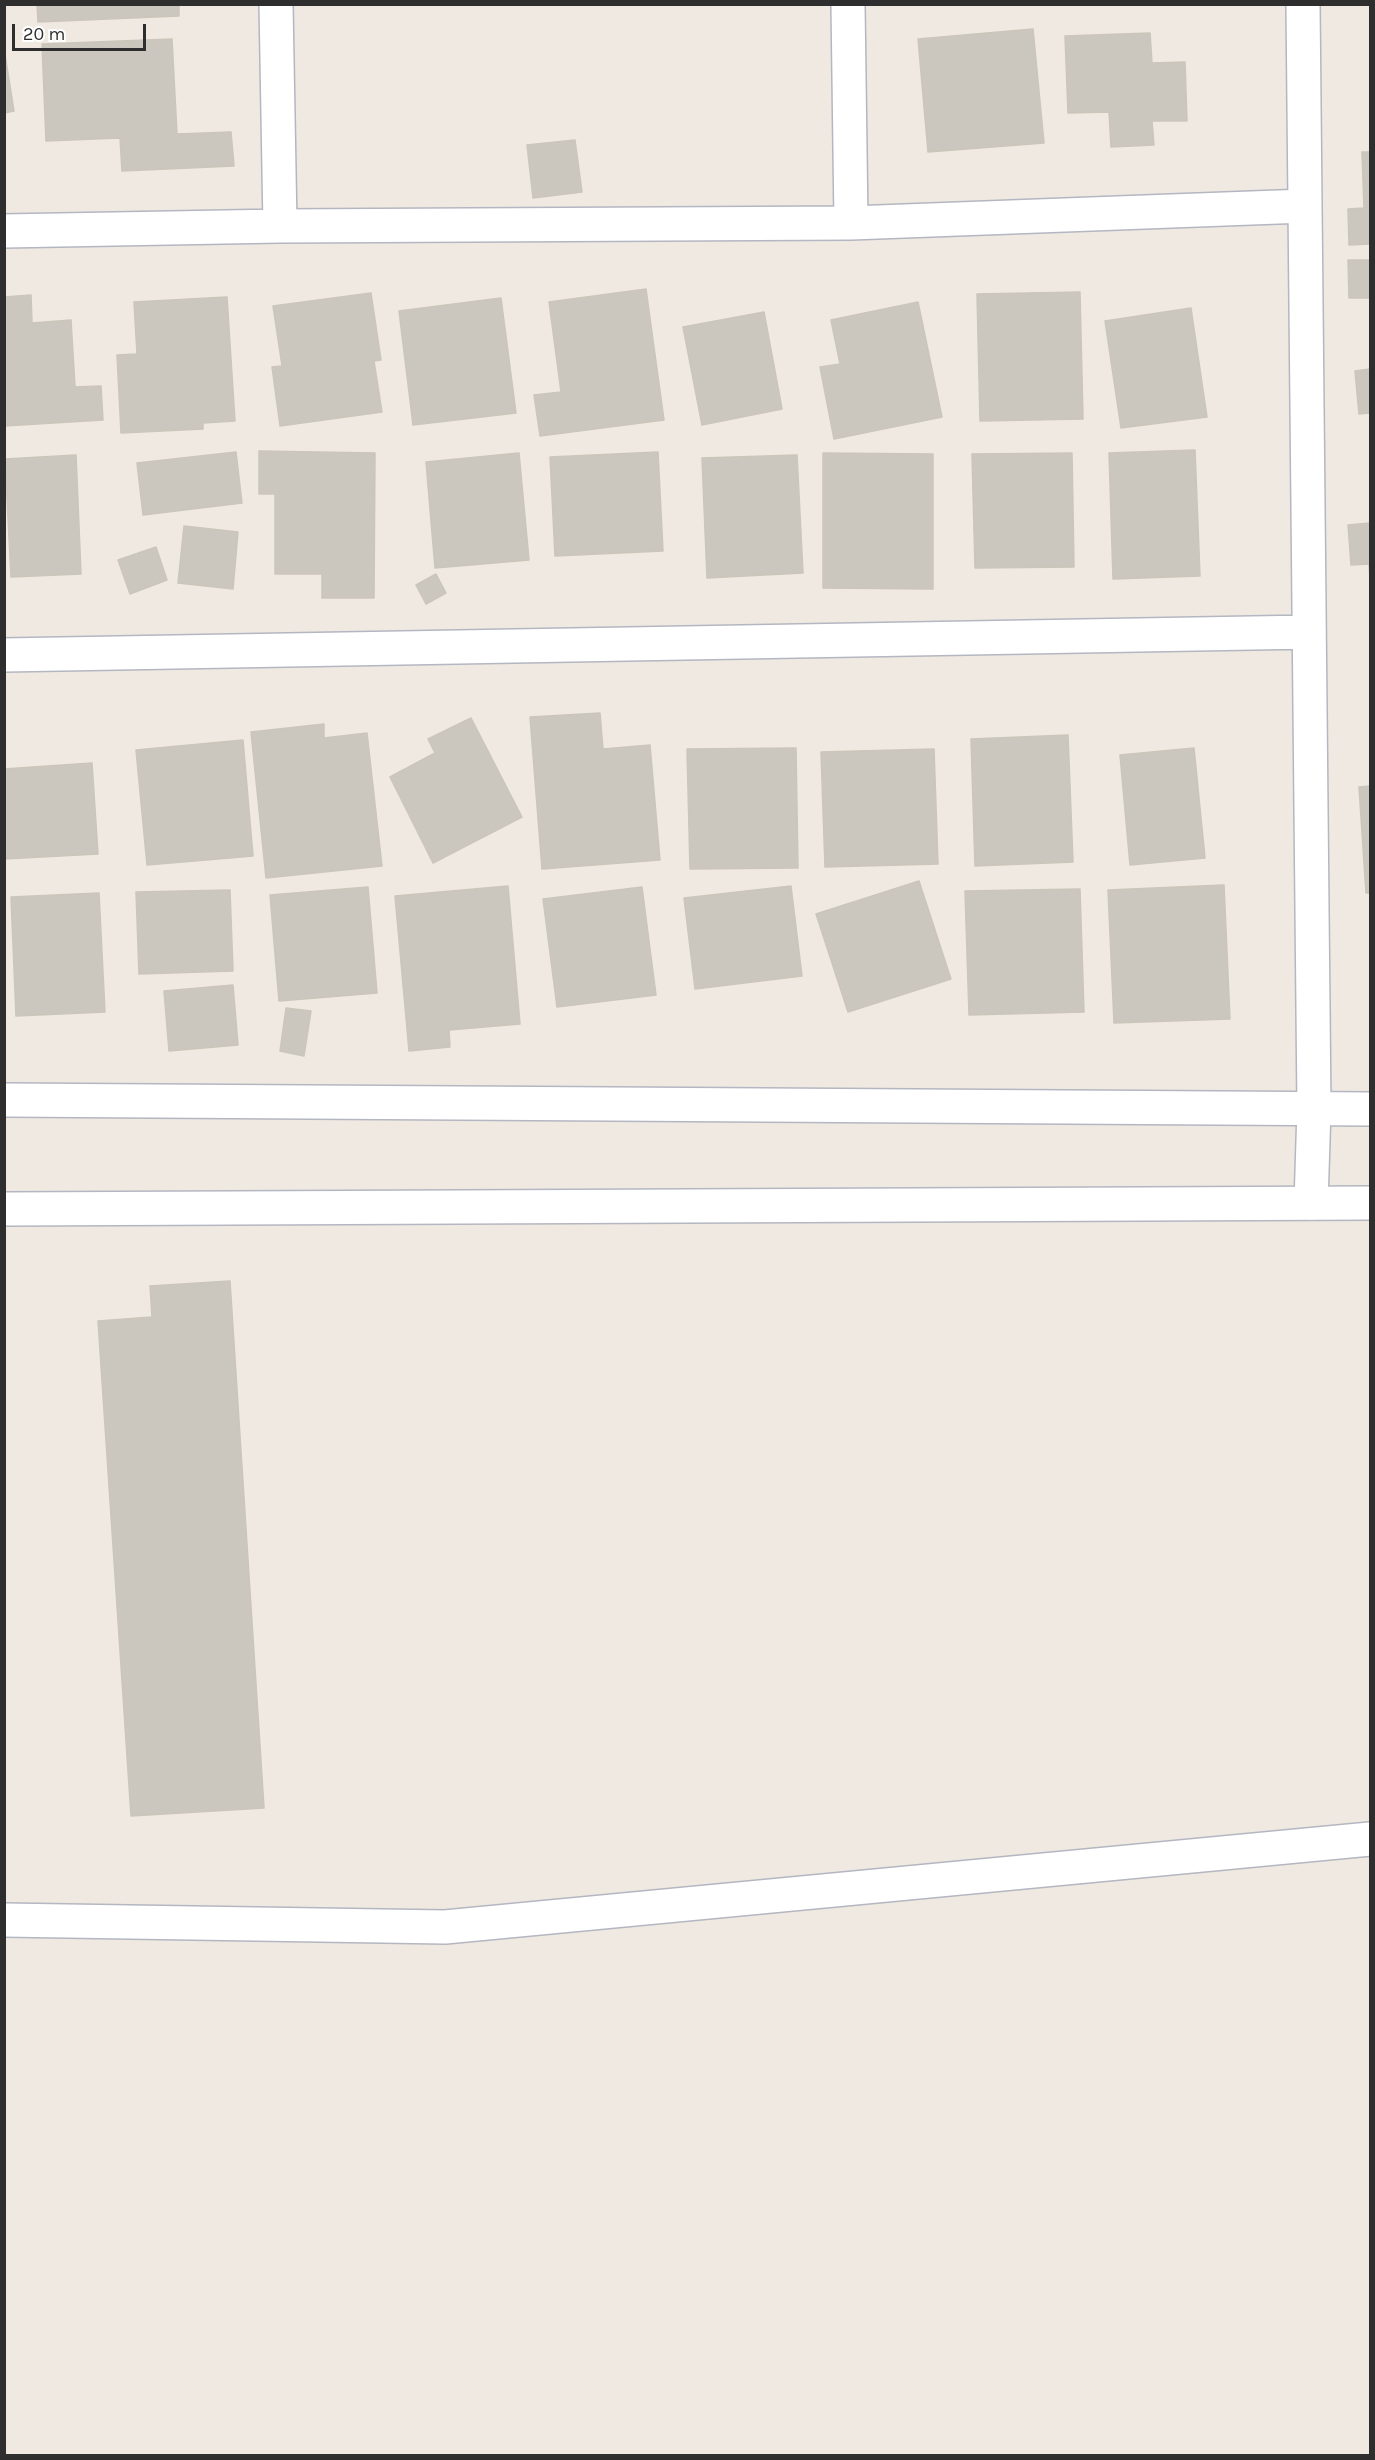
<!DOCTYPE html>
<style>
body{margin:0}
#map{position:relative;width:1375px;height:2460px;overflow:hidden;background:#efe9e1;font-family:Karla,sans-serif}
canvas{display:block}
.frame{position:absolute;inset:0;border:6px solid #2e2e2e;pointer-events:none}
.scale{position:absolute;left:12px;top:24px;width:134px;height:27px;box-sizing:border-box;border:3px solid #2e2e2e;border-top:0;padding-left:8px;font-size:18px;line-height:21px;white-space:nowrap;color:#2e2e2e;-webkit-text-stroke:4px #fff;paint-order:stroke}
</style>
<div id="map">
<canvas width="1375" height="2460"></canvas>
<div class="frame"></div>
<div class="scale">20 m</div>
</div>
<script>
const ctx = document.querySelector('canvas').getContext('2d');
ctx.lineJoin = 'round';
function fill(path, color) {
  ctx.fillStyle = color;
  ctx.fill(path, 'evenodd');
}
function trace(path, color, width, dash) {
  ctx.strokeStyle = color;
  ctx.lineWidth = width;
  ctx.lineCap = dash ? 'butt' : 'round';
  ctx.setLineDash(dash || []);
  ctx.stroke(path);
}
const building = new Path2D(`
 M 37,4 L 179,4 L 179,16 L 38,22 Z
 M 1033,29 L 1044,143 L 928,152 L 918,39 Z
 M 1150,33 L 1152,63 L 1185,62 L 1187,121 L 1152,121 L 1154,145 L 1111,147 L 1109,112 L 1068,113 L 1065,36 Z
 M 172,39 L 177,134 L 231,132 L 234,166 L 122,171 L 120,138 L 46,141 L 42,44 Z
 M 4,48 L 14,111 L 4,113 Z
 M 575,140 L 582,192 L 533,198 L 527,145 Z
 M 1362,152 L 1370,152 L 1370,244 L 1349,245 L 1348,209 L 1364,208 Z
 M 1348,260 L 1370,260 L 1370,298 L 1349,298 Z
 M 646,289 L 664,420 L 540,436 L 534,395 L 561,392 L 549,302 Z
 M 1080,292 L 1083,419 L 980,421 L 977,294 Z
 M 371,293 L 381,360 L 374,361 L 382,412 L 280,426 L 272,367 L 282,366 L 273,306 Z
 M 31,295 L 32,323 L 71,320 L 75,387 L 101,386 L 103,420 L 4,426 L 4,297 Z
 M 227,297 L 235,421 L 203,423 L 203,429 L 121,433 L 117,355 L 137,354 L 134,302 Z
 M 501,298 L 516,413 L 413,425 L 399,311 Z
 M 918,302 L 942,417 L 834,439 L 820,367 L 840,364 L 831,320 Z
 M 1191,308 L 1207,417 L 1121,428 L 1105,321 Z
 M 764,312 L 782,409 L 702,425 L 683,327 Z
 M 1370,369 L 1370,413 L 1359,414 L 1355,371 Z
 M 1195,450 L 1200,576 L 1113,579 L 1109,453 Z
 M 259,451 L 375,453 L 374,598 L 322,598 L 322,574 L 275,574 L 275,494 L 259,494 Z
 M 236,452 L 242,503 L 143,515 L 137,463 Z
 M 658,452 L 663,551 L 555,556 L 550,457 Z
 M 519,453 L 529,560 L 435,568 L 426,462 Z
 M 823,453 L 933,454 L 933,589 L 823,588 Z
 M 1072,453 L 1074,567 L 975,568 L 972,454 Z
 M 76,455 L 81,574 L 11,577 L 5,459 Z
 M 797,455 L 803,573 L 707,578 L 702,458 Z
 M 1370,523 L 1370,579 L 1369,564 L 1351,565 L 1348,525 Z
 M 184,526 L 238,532 L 233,589 L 178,583 Z
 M 156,547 L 167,580 L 130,594 L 118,560 Z
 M 436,574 L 446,593 L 426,604 L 416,585 Z
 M 600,713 L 603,749 L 650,745 L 660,860 L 542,869 L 530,717 Z
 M 471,718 L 522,817 L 433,863 L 390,777 L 435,753 L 428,739 Z
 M 324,724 L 324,738 L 367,733 L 382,866 L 266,878 L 251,732 Z
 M 1068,735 L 1073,862 L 975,866 L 971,739 Z
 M 243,740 L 253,856 L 147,865 L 136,750 Z
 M 796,748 L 798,868 L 690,869 L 687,749 Z
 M 1194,748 L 1205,858 L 1130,865 L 1120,755 Z
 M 934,749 L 938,864 L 825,867 L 821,752 Z
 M 92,763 L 98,854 L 4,859 L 4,769 Z
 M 1370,786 L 1370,893 L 1366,893 L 1359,787 Z
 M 919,881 L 951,979 L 848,1012 L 816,914 Z
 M 1224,885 L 1230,1019 L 1114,1023 L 1108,890 Z
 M 508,886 L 520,1024 L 449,1030 L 450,1047 L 409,1051 L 395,896 Z
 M 791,886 L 802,976 L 695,989 L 684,898 Z
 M 368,887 L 377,993 L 279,1001 L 270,895 Z
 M 642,887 L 656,995 L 557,1007 L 543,899 Z
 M 1080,889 L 1084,1012 L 969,1015 L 965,891 Z
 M 230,890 L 233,971 L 139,974 L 136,892 Z
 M 99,893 L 105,1012 L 16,1016 L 11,897 Z
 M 233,985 L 238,1045 L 169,1051 L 164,991 Z
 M 286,1008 L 311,1011 L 304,1056 L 280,1051 Z
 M 230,1281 L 264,1808 L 131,1816 L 98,1321 L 152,1317 L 150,1286 Z`);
fill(building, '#cbc7bf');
trace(building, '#cbc5ba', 1.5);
const street = new Path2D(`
 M 276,4 L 280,226
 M 848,4 L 851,223
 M 1303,4 L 1314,1109 L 1311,1203
 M 4,231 L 280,226 L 851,223 L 1305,206
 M 4,655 L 1309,632
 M 4,1920 L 445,1927 L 1370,1839`);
const secondary = new Path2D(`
 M 4,1100 L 1370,1109
 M 4,1209 L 1370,1203`);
trace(street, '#b4b7c1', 36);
trace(secondary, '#b4b7c1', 36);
trace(street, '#fff', 33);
trace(secondary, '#fff', 33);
</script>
